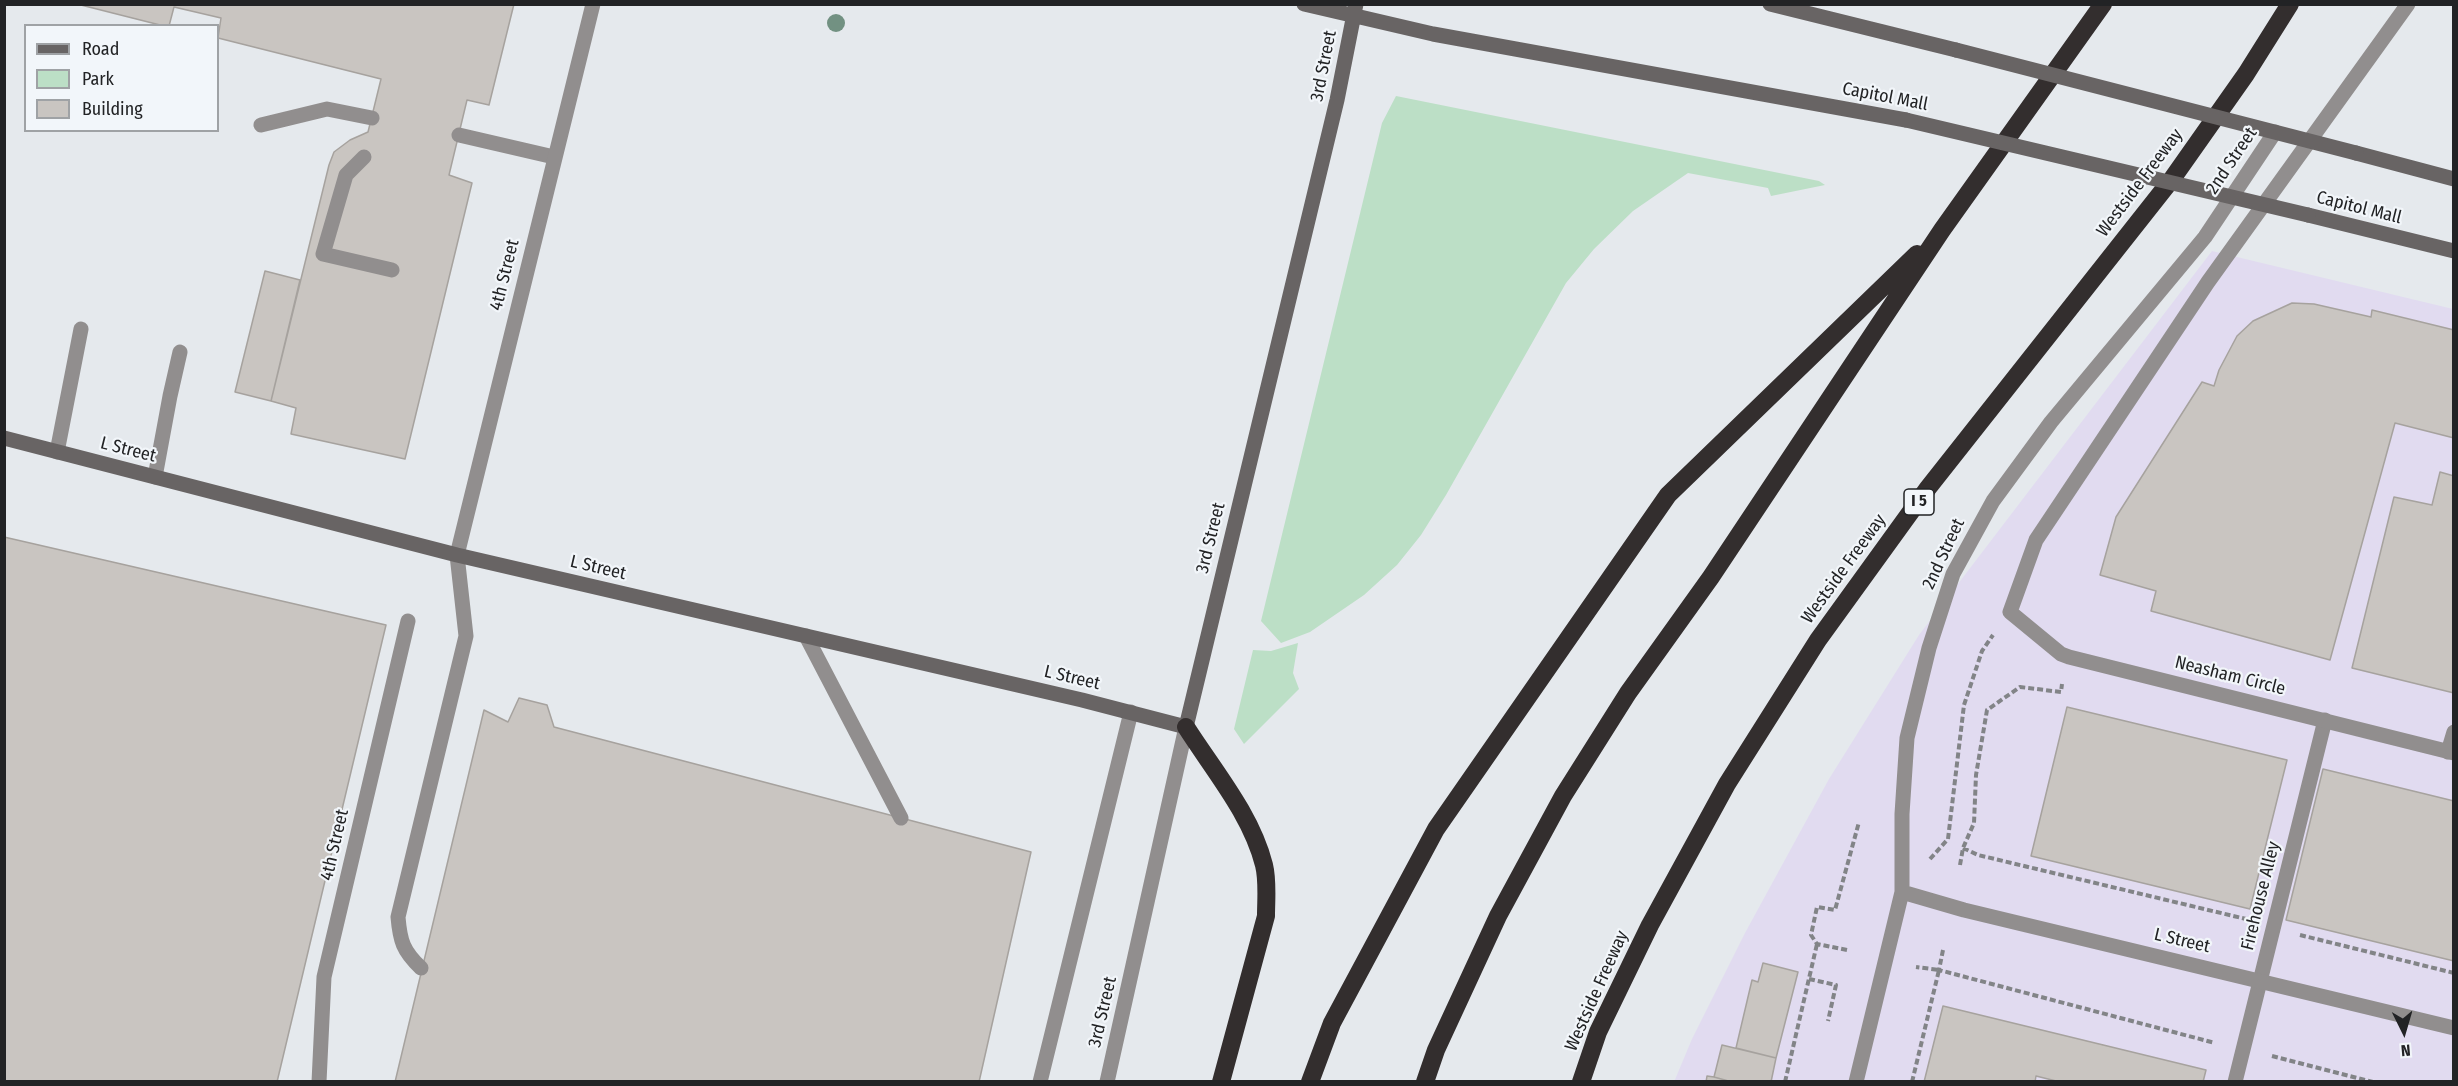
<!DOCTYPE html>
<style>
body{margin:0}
#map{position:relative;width:2458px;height:1086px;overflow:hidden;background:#e5e9ed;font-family:"Fira Sans Condensed",sans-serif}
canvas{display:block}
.frame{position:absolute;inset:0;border:6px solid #222325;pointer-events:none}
.legend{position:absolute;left:24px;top:24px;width:195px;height:108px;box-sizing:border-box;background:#f2f6fa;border:2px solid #9fa2a5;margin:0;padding:8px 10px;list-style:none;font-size:18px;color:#222325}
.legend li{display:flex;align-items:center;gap:12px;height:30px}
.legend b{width:30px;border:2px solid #9fa2a5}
.north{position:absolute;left:2374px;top:1002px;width:60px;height:60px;-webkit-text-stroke:4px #f2f6fa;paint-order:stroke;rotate:175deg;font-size:16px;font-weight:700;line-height:24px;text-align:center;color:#222325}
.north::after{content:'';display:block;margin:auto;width:21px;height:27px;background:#222325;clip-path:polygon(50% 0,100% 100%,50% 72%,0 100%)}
</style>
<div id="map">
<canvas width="2458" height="1086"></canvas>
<div class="frame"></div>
<ul class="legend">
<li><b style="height:8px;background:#686464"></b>Road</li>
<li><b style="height:16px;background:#bcdfc6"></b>Park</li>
<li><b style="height:16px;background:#c9c5c1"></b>Building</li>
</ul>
<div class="north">N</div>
</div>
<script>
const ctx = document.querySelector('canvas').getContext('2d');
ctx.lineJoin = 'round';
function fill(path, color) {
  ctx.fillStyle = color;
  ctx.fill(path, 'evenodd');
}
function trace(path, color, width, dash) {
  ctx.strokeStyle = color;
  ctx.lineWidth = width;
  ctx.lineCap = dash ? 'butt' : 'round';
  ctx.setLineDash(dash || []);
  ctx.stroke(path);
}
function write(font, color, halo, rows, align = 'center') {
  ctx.font = font + ' "Fira Sans Condensed",sans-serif';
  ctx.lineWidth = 4.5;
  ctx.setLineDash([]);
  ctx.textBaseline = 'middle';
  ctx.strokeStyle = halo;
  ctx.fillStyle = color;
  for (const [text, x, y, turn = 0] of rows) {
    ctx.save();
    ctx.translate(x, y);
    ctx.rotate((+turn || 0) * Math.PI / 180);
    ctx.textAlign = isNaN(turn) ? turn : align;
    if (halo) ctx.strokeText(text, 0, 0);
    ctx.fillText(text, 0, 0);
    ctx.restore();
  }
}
fill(new Path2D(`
 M 2212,251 L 2453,309 L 2453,1081 L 1674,1082 L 1692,1039 L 1745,933 L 1829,779 L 1919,635 Z`), '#e1dbf0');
fill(new Path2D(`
 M 1396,96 L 1819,181 L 1825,185 L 1771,196 L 1768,188 L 1688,173 L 1633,211 L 1594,249 L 1566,283 L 1446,495 L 1421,535 L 1397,565 L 1364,595 L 1310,632 L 1281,643 L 1261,621 L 1382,123 Z
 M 1298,643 L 1293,673 L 1299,689 L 1244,744 L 1234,729 L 1253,650 L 1271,651 Z`), '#bcdfc6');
const building = new Path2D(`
 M 77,4 L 514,4 L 489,105 L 467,100 L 449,175 L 472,183 L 405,459 L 291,434 L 296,408 L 271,401 L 329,165 L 334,152 L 350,140 L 368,132 L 381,79 L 218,38 L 221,18 L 174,7 L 169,26 L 164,26 Z
 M 265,271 L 300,280 L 271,401 L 235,392 Z
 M 2292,303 L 2314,304 L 2371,317 L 2372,310 L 2454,330 L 2454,438 L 2395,423 L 2330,660 L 2151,611 L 2156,591 L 2100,575 L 2116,517 L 2202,382 L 2214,386 L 2219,370 L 2237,336 L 2253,321 Z
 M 2440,472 L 2454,476 L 2454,693 L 2352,668 L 2394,497 L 2432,505 Z
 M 4,537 L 386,625 L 277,1082 L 4,1082 Z
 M 519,698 L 547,705 L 554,727 L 1031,852 L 979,1082 L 395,1082 L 484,710 L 508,722 Z
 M 2067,707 L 2287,760 L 2250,909 L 2031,856 Z
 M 2323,769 L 2454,801 L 2454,961 L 2286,920 Z
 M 1763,963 L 1798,972 L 1776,1058 L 1736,1048 L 1752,980 L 1758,982 Z
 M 1943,1006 L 2206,1070 L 2203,1082 L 2060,1082 L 2036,1076 L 2035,1082 L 1924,1082 Z
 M 1722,1045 L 1776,1058 L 1771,1082 L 1732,1082 L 1714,1077 Z
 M 1707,1076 L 1714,1077 L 1732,1082 L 1706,1082 Z`);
fill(building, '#c9c5c1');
trace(building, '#a6a29e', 1.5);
trace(new Path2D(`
 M 1963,848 L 1978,855 L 2246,919
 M 1930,859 L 1948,839 L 1964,705 L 1982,651 L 1993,635
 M 1960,865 L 1963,848 L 1974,823 L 1976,775 L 1987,710 L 2020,687 L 2061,692 L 2062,684
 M 2300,935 L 2454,973
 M 1847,950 L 1817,944 L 1811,935 L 1817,907 L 1835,910 L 1859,822
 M 1943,950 L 1939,970 L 2215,1043
 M 1809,979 L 1836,985 L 1828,1021
 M 2272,1056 L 2373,1082
 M 1785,1082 L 1817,944
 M 1912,1082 L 1939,970 L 1916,967`), '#828487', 4, [6, 3]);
trace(new Path2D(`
 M 261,125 L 327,109 L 372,118
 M 459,135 L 554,157
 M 364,157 L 346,175 L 323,254 L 392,270
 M 57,452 L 81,329
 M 155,477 L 170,396 L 180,352
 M 806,636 L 901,818
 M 2448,752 L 2454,732
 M 421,968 C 403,951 400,941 398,917 L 466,636 L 457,555
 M 2235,1082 L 2325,720`), '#918e8e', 15);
trace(new Path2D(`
 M 319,1082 L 324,977 L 408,621`), '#918e8e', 15);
trace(new Path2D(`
 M 2408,4 L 2208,282 L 2036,540 L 2010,612 L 2061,654 L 2069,657 L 2454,753
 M 457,555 L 593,4
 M 1902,892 L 1964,910 L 2454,1028
 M 1856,1082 L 1902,892 L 1902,814 L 1907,738 L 1929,648 L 1953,574 L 1993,501 L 2051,422 L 2205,237 L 2275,132`), '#918e8e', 15);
trace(new Path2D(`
 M 1040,1082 L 1131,712
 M 1107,1082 L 1186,727`), '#918e8e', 15);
trace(new Path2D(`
 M 1304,4 L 1433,34 L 1906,120
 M 1770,4 L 1956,50
 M 2356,153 L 2454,179
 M 2308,215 L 2454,251
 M 4,438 L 457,555 L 1082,700 L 1186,727 L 1337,100 L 1356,4`), '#686464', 15);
trace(new Path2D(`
 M 1186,727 C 1214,771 1251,814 1264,865 C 1268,881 1266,899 1266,916 L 1221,1082
 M 1310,1082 L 1332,1023 L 1436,829 L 1668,495 L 1917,254
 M 1425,1082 L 1436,1050 L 1498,916 L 1563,796 L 1628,693 L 1711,577 L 1942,230 L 2103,4
 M 1581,1082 L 1598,1032 L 1650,925 L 1727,784 L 1818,640 L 1928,488 L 2172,179 L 2246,74 L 2290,4`), '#332e2e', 18);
trace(new Path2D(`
 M 1956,50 L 2356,153
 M 1906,120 L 2308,215`), '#686464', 15);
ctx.fillStyle = '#729182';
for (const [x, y] of [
 [836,23]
]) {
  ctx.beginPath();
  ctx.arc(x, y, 9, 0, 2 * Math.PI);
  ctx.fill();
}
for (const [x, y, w] of [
 [1919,502,30]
]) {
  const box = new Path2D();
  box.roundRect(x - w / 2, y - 13, w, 26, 4.5);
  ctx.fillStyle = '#f2f6fa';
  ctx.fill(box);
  trace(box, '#222325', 1.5);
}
write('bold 16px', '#222325', null, [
 ["I 5",1919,502]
]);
write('18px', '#222325', '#f2f6fa', [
 ["3rd Street",1324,66,-79],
 ["Capitol Mall",1885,97,11],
 ["2nd Street",2232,161,-56],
 ["Westside Freeway",2140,183,-53],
 ["Capitol Mall",2359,208,14],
 ["4th Street",505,275,-76],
 ["L Street",128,450,14],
 ["3rd Street",1211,538,-76],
 ["2nd Street",1944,554,-65],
 ["L Street",598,568,13],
 ["Westside Freeway",1844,569,-54],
 ["Neasham Circle",2230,676,14],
 ["L Street",1072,678,13],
 ["4th Street",335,845,-77],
 ["Firehouse Alley",2261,896,-76],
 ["L Street",2182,941,13],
 ["Westside Freeway",1597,991,-66],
 ["3rd Street",1103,1012,-77]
]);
</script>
